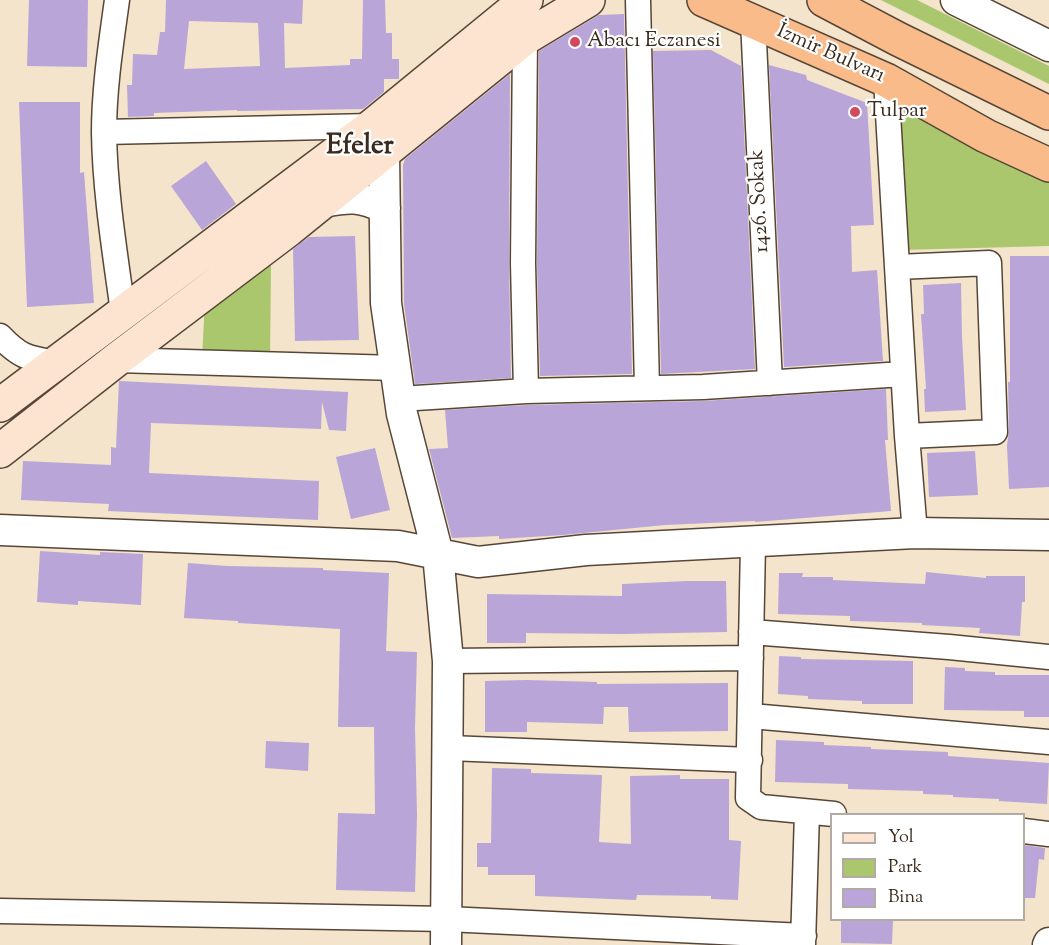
<!DOCTYPE html>
<meta charset="utf-8">
<style>
body{margin:0}
#map{position:relative;width:1049px;height:945px;overflow:hidden;background:#f3e4cb;font-family:"Sorts Mill Goudy",serif}
canvas{display:block}
.legend{position:absolute;left:830px;top:813px;width:195px;height:108px;box-sizing:border-box;background:#fff;border:2px solid #b1aaa5;margin:0;padding:8px 10px;list-style:none;font-size:18px;color:#3b2a1e}
.legend li{display:flex;align-items:center;gap:12px;height:30px}
.legend b{width:30px;border:2px solid #b1aaa5}
</style>
<div id="map">
<canvas width="1049" height="945"></canvas>
<ul class="legend">
<li><b style="height:8px;background:#fde4d1"></b>Yol</li>
<li><b style="height:16px;background:#aac76d"></b>Park</li>
<li><b style="height:16px;background:#b9a5d8"></b>Bina</li>
</ul>
</div>
<script>
const ctx = document.querySelector('canvas').getContext('2d');
ctx.lineJoin = 'round';
function fill(path, color) {
  ctx.fillStyle = color;
  ctx.fill(path, 'evenodd');
}
function trace(path, color, width, dash) {
  ctx.strokeStyle = color;
  ctx.lineWidth = width;
  ctx.lineCap = dash ? 'butt' : 'round';
  ctx.setLineDash(dash || []);
  ctx.stroke(path);
}
function write(font, color, halo, rows, align = 'center') {
  ctx.font = font + ' "Sorts Mill Goudy",serif';
  ctx.lineWidth = 4.5;
  ctx.setLineDash([]);
  ctx.textBaseline = 'middle';
  ctx.strokeStyle = halo;
  ctx.fillStyle = color;
  for (const [text, x, y, turn = 0] of rows) {
    ctx.save();
    ctx.translate(x, y);
    ctx.rotate((+turn || 0) * Math.PI / 180);
    ctx.textAlign = isNaN(turn) ? turn : align;
    if (halo) ctx.strokeText(text, 0, 0);
    ctx.fillText(text, 0, 0);
    ctx.restore();
  }
}
fill(new Path2D(`
 M 881,0 L 917,0 L 1049,66 L 1049,84 Z
 M 898,106 L 1049,174 L 1049,246 L 902,250 Z
 M 249,266 L 271,266 L 270,360 L 202,359 L 205,300 Z`), '#aac76d');
fill(new Path2D(`
 M 29,0 L 88,0 L 87,67 L 27,66 Z
 M 166,0 L 303,0 L 302,24 L 284,23 L 285,68 L 350,65 L 350,59 L 362,59 L 363,0 L 385,0 L 386,33 L 392,33 L 392,59 L 399,59 L 399,79 L 384,79 L 384,92 L 363,109 L 237,111 L 237,110 L 154,113 L 154,116 L 128,117 L 127,85 L 132,85 L 133,54 L 157,55 L 160,32 L 165,32 ZM 189,21 L 258,23 L 260,66 L 184,69 Z
 M 624,14 L 632,374 L 540,376 L 537,263 L 539,51 L 599,15 Z
 M 711,50 L 741,66 L 755,369 L 661,374 L 653,51 Z
 M 769,65 L 806,75 L 807,80 L 867,103 L 874,225 L 851,226 L 852,272 L 877,270 L 883,361 L 784,367 Z
 M 510,74 L 509,263 L 511,378 L 415,384 L 404,304 L 403,165 L 405,159 Z
 M 19,102 L 80,102 L 80,173 L 84,172 L 94,303 L 27,307 Z
 M 206,161 L 236,204 L 202,230 L 171,186 Z
 M 355,236 L 359,340 L 295,341 L 293,249 L 309,237 Z
 M 1010,256 L 1049,256 L 1049,487 L 1009,489 L 1007,445 L 1009,431 L 1008,382 L 1010,382 Z
 M 961,283 L 962,337 L 966,410 L 925,412 L 924,389 L 926,389 L 921,314 L 924,314 L 923,285 Z
 M 119,381 L 348,392 L 346,431 L 329,430 L 322,402 L 321,429 L 151,423 L 149,473 L 319,481 L 318,520 L 108,511 L 109,504 L 21,500 L 23,461 L 111,465 L 111,447 L 116,448 Z
 M 886,389 L 888,440 L 885,440 L 891,511 L 755,522 L 755,521 L 665,525 L 563,535 L 499,539 L 499,536 L 452,538 L 429,449 L 448,448 L 445,410 L 527,405 L 703,401 Z
 M 375,448 L 390,510 L 351,519 L 336,457 Z
 M 975,451 L 978,495 L 929,497 L 927,453 Z
 M 40,551 L 100,555 L 100,552 L 143,554 L 141,605 L 78,601 L 78,605 L 37,602 Z
 M 188,563 L 227,566 L 323,568 L 323,570 L 389,573 L 386,651 L 417,652 L 415,728 L 417,815 L 415,892 L 336,890 L 338,813 L 375,814 L 374,727 L 338,727 L 340,629 L 238,623 L 238,621 L 184,618 Z
 M 926,572 L 986,578 L 986,576 L 1025,576 L 1025,602 L 1022,602 L 1020,636 L 979,633 L 980,628 L 922,625 L 922,623 L 850,621 L 850,616 L 778,614 L 779,573 L 803,573 L 802,577 L 833,577 L 833,580 L 925,584 Z
 M 687,581 L 726,581 L 727,632 L 623,634 L 526,633 L 526,643 L 487,643 L 487,594 L 622,596 L 622,584 Z
 M 779,656 L 801,657 L 801,659 L 913,661 L 913,704 L 862,704 L 862,701 L 808,699 L 808,696 L 778,694 Z
 M 945,667 L 965,668 L 965,671 L 995,672 L 995,675 L 1049,675 L 1049,717 L 1024,717 L 1024,711 L 944,710 Z
 M 527,680 L 597,682 L 597,684 L 728,683 L 728,731 L 629,732 L 628,707 L 604,707 L 603,724 L 527,722 L 527,732 L 485,732 L 485,681 Z
 M 776,740 L 824,742 L 824,745 L 871,747 L 871,749 L 948,752 L 948,756 L 1049,763 L 1047,804 L 999,801 L 999,799 L 953,797 L 953,795 L 923,794 L 923,791 L 848,789 L 848,784 L 775,782 Z
 M 266,741 L 309,743 L 308,771 L 265,768 Z
 M 492,768 L 531,769 L 531,773 L 602,775 L 599,842 L 631,844 L 630,776 L 680,775 L 680,779 L 729,779 L 729,840 L 741,841 L 738,900 L 711,899 L 711,896 L 637,895 L 636,900 L 535,896 L 535,875 L 488,875 L 488,867 L 477,867 L 477,843 L 491,843 Z
 M 1023,845 L 1045,848 L 1044,860 L 1039,859 L 1035,898 L 1023,898 Z
 M 841,920 L 893,920 L 892,944 L 841,943 Z`), '#b9a5d8');
const minor = new Path2D(`
 M 117,0 C 111,44 104,88 104,133 C 105,193 115,253 123,312
 M 638,0 L 647,388
 M 753,20 L 770,383
 M 525,38 L 523,263 L 526,391 L 703,387 L 903,374
 M 886,80 L 907,436 L 915,533
 M 104,132 L 372,126
 M 897,267 L 989,263 L 995,432 L 907,436
 M 0,336 C 20,357 27,358 56,363
 M 116,360 L 396,368
 M 400,399 L 526,391
 M 753,543 L 748,798 L 761,807 L 834,814
 M 751,632 L 949,647 L 1049,657
 M 448,661 L 751,658
 M 751,716 L 1049,742
 M 449,748 L 750,760
 M 1024,831 L 1049,834
 M 0,911 L 447,919 L 804,936
 M 803,945 L 807,812`);
const tertiary = new Path2D(`
 M 956,0 L 1049,46
 M 384,154 L 386,303 L 402,414 L 438,554 L 448,661 L 446,945
 M 323,202 C 350,197 359,196 385,208
 M 0,530 L 398,546 L 478,562 L 586,550 L 915,533 L 1049,535
 M 1048,945 L 1049,943`);
const secondary = new Path2D(`
 M 0,405 L 372,126 L 526,0
 M 0,451 L 116,360 L 288,230 L 525,38 L 588,0`);
const trunk = new Path2D(`
 M 704,0 L 886,80 L 986,136 L 1049,165
 M 824,0 L 898,39 L 1049,113`);
trace(minor, '#574638', 27);
trace(tertiary, '#574638', 33);
trace(secondary, '#574638', 36);
trace(trunk, '#574638', 36);
trace(minor, '#fff', 24);
trace(tertiary, '#fff', 30);
trace(secondary, '#fde4d1', 33);
trace(trunk, '#fabb8b', 33);
for (const [x, y, r, color] of [
 [575,42,6,"#d1495b"],
 [855,112,6,"#d1495b"]
]) {
  const dot = new Path2D();
  dot.arc(x, y, r, 0, 2 * Math.PI);
  ctx.fillStyle = color;
  ctx.fill(dot);
  trace(dot, '#fff', 2);
}
write('21px', '#3b2a1e', '#fff', [
 ["Abacı Eczanesi",587,42],
 ["Tulpar",867,112]
], 'left');
write('21px', '#3b2a1e', '#fff', [
 ["İzmir Bulvarı",830,55,24],
 ["1426. Sokak",761,201,-93]
]);
write('bold 27px', '#3b2a1e', '#fff', [
 ["Efeler",360,148]
]);
</script>
